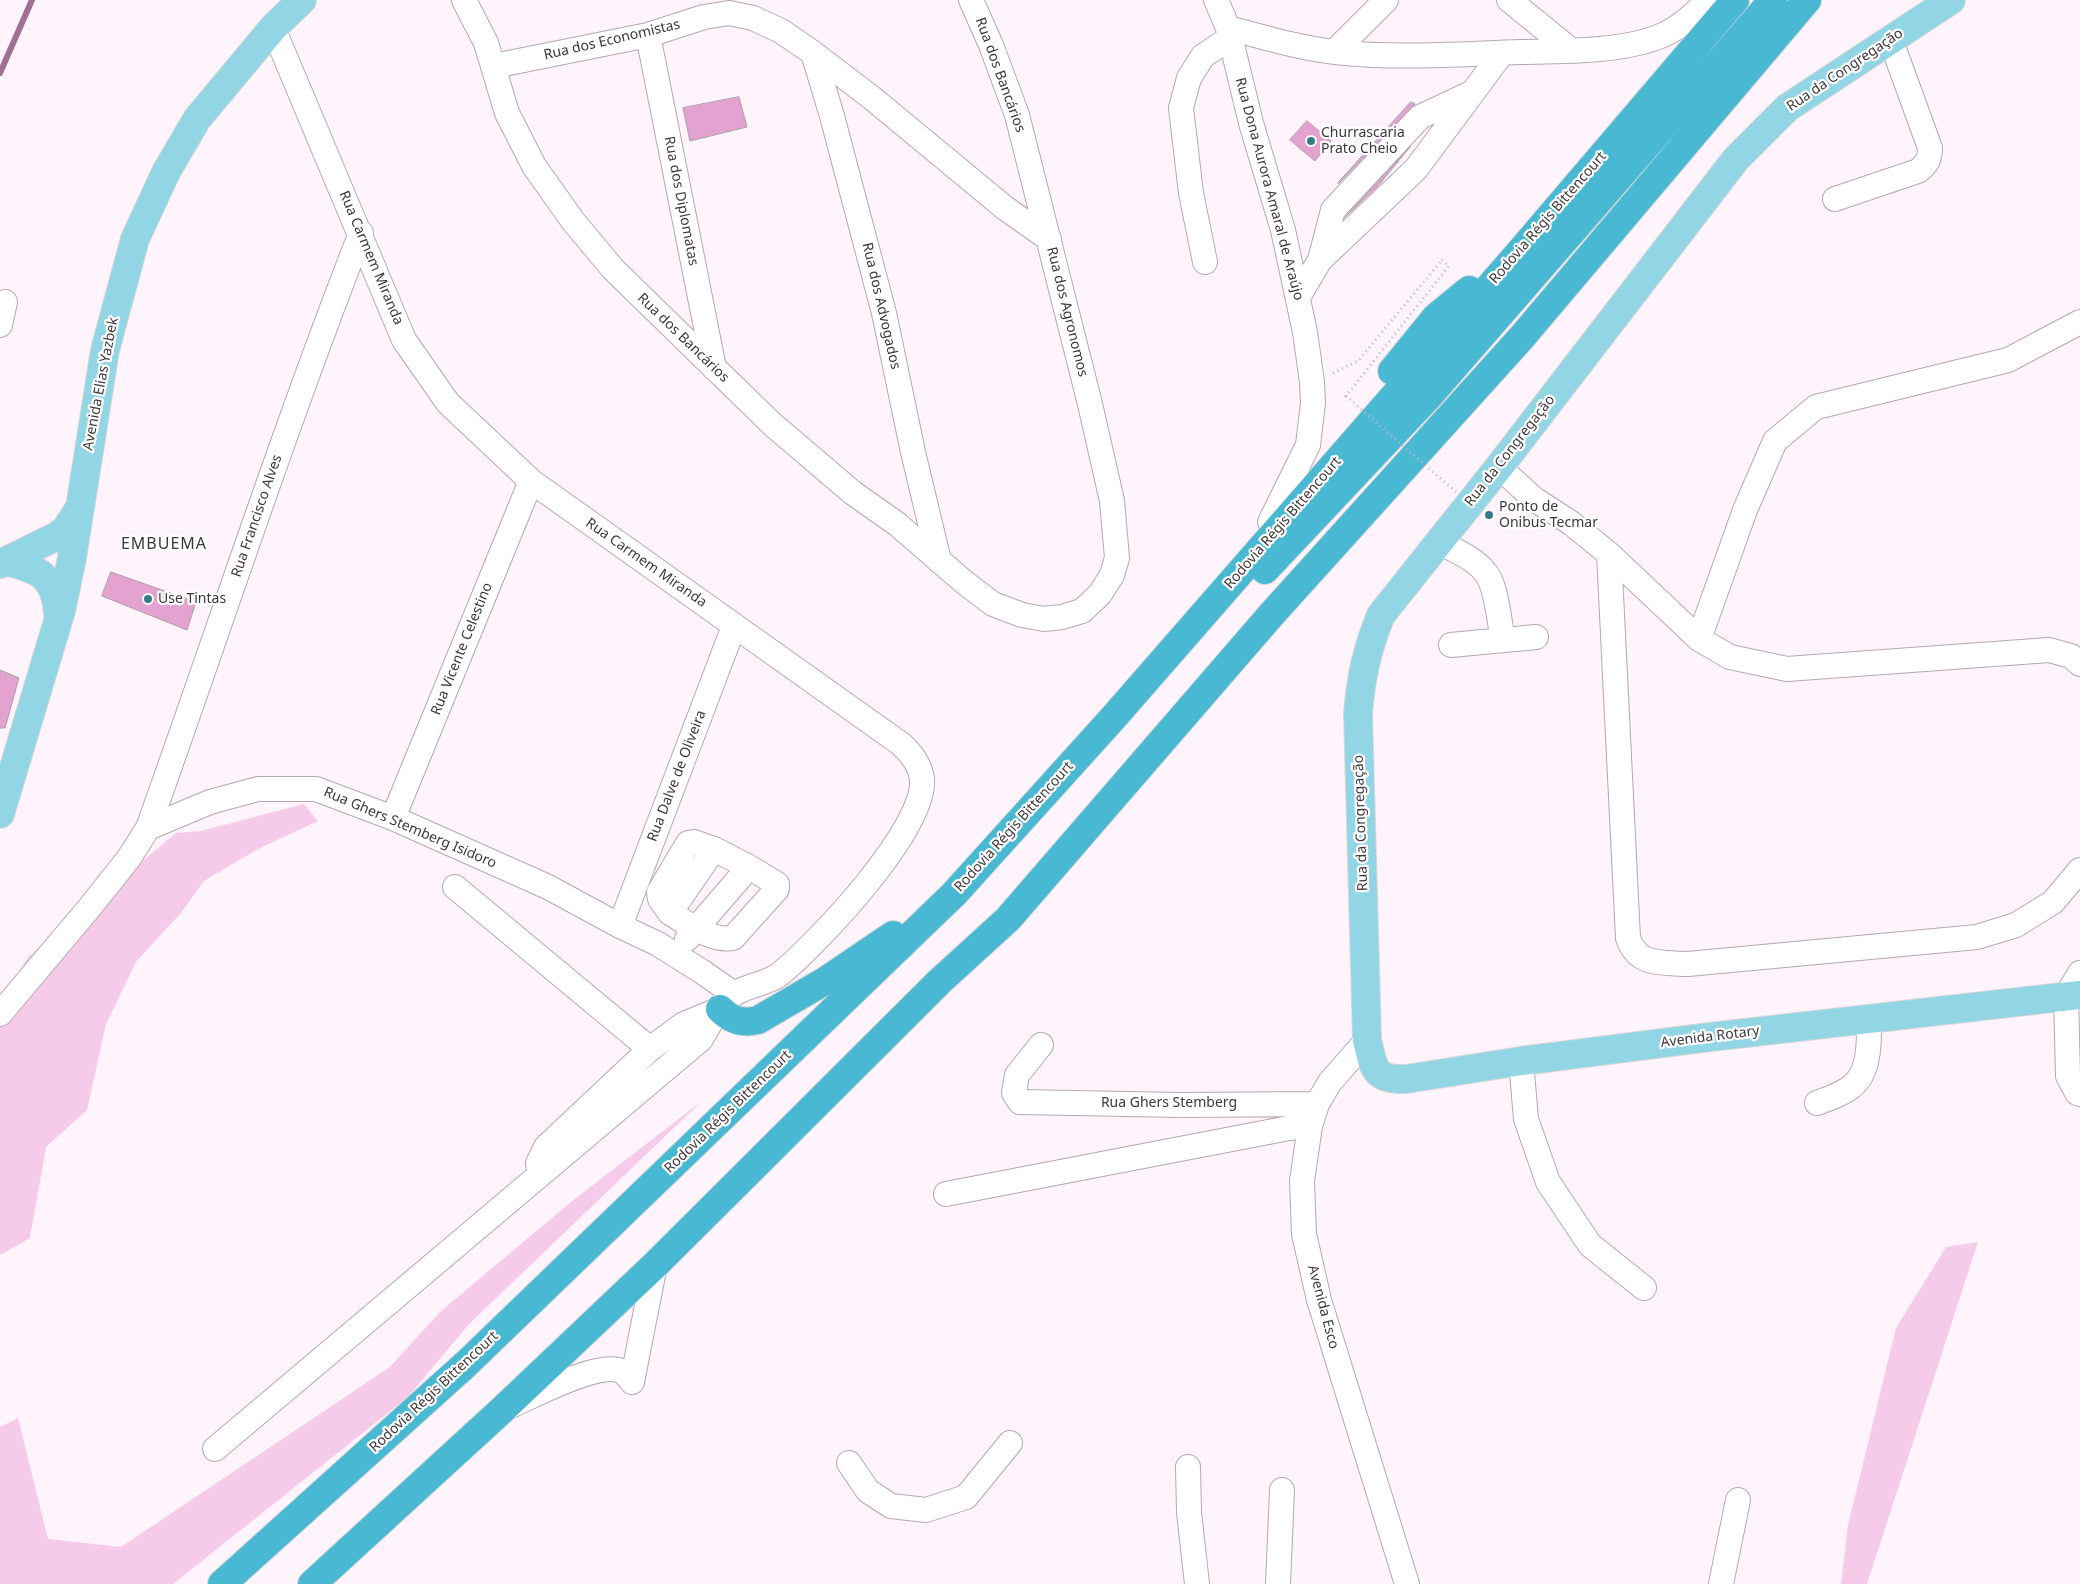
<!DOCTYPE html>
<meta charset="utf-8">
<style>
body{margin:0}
canvas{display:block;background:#fff4fb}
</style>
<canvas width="2080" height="1584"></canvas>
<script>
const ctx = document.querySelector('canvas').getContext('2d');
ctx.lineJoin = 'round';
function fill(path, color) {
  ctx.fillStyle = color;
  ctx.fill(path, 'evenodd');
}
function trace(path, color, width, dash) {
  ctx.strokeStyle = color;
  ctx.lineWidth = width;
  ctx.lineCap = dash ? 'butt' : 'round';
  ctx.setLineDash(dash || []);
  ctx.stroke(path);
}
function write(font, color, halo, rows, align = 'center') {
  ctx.font = font + ' "Noto Sans",sans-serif';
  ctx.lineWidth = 4.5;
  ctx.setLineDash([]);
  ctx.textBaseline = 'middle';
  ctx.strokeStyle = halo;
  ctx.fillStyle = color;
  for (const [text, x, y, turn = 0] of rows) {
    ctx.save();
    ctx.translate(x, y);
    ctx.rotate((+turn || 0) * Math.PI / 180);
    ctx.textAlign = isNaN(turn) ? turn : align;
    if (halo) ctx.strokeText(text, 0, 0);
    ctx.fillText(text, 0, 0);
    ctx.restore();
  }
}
fill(new Path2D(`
 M 304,804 L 318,821 L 258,849 L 204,881 L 180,914 L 136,962 L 106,1024 L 87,1110 L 46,1147 L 30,1238 L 0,1255 L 0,1003 L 28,957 L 176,833 L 201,831 Z
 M 702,1101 L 468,1325 L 408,1397 L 173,1584 L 0,1584 L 0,1427 L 18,1418 L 48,1539 L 121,1547 L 390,1367 L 440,1312 L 571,1202 Z
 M 1978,1242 L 1867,1584 L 1841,1584 L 1848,1525 L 1896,1328 L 1946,1247 Z`), '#f6cbe9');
trace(new Path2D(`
 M 0,73 L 32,0`), '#a07192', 6);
const building = new Path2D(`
 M 739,97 L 747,127 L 690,141 L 683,108 Z
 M 1411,102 L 1415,104 L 1338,184 L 1338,183 Z
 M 1307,121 L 1331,141 L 1315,161 L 1290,140 Z
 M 1410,147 L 1378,186 L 1345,217 Z
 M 111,572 L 196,602 L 187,630 L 102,596 Z
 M 0,670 L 19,678 L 5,728 L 0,728 Z`);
fill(building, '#e4a2d1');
trace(building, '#ac9fa8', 1);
const minor = new Path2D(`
 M 464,0 L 486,43 L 507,113 L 534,166 L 573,221 L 613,269 L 772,424 L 853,493 L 897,524 L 964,582 L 993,604 L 1022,615 L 1044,619 L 1062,617 L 1082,611 L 1100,594 L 1112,575 L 1117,558 L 1112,501 L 1090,404 L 1017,115 L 991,45 L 971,0
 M 1216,0 L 1228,28 L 1251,123 L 1283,230 L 1305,332 L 1312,382 L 1313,403 L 1308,445 L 1270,522
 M 1509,0 L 1572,51
 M 1228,28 C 1263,37 1299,48 1335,52 C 1397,59 1459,54 1521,52 C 1563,51 1625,52 1663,35 C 1681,27 1694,14 1708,0
 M 648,35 L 714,368
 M 1334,52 L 1386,0
 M 813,53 L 832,116 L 884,313 L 913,452 L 939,561
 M 494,66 L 648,35 L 704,17 L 729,13 L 753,18 L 781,31 L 813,53 L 872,98 L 1005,208 L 1049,239
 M 1835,199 L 1918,171 C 1927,164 1930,159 1930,148 L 1890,38
 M 1320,260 L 1333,210 L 1420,117 L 1471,93
 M 1205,262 L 1191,193 L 1181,108 L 1189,78 L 1203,56 L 1230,38
 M 1298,297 L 1320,260 L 1416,169 L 1502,53
 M 0,325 L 5,302
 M 1499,467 L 1534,499 L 1571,523 L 1609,554 L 1699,639 L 1730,657 L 1787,669 L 2049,650 L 2071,656 L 2080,664
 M 1439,542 C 1454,550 1474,558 1485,572 C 1497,585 1499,622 1503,640
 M 1609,554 L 1628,938 C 1638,967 1662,962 1688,964 L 1977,937 L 2016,925 L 2053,902 L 2080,870
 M 1699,639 L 1745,510 L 1775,441 L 1816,407 L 2008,360 L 2080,322
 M 1451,645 L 1536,637
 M 393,818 L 531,481
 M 148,828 C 219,630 284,429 361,233
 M 714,849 L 749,867 L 777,884 L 777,889 L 733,938 C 712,942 687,923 670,913 Z
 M 455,887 L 650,1049
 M 670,913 L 660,899 L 659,892 L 688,843 L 694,842 L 714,849
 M 620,926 L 734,626
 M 687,939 L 749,867
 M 2080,973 L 2066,996 L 2068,1076 L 2077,1093 L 2080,1094
 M 0,1014 L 90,907 L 129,858 L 148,828 L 210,802 L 258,789 L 316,789 L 393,818 L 548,887 L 620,926 L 658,944 L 701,971 L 734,994
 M 1367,1040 L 1330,1082 L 1317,1104 L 1310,1126 L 1302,1181 L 1304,1234 L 1319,1300 L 1407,1584
 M 1041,1045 L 1017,1075 L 1014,1093 L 1020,1102 L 1180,1105 L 1317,1104
 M 1521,1061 L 1526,1119 L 1548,1182 L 1590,1245 L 1644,1288
 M 1817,1103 C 1830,1098 1849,1092 1858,1080 C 1870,1065 1869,1037 1869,1018
 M 540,1175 L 538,1163 L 546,1147 L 650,1049 L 684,1024 L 720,1009
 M 946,1194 L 1289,1128 L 1310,1126
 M 632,1382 L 655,1265
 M 510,1406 C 534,1396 598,1361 621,1371 C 625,1373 629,1378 632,1382
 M 215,1449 L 701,1039 C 710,1025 719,1003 734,994 C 748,985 767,984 780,974 C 818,943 926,829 922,779 C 920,764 911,753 901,744 L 531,481 L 448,403 L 404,340 L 273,28
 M 849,1463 L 868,1491 L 891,1506 L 926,1510 L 966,1497 L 1010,1443
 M 1188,1467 L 1189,1512 L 1197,1584
 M 1278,1584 L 1282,1490
 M 1721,1584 L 1738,1500`);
const major = new Path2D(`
 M 1951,0 L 1787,108 L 1736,159 L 1499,467 L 1381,615 C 1367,649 1361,677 1358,714 L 1367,1040 C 1374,1068 1373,1080 1406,1079 L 1521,1061 L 1710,1037 L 2080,995
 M 5,561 C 39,569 55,576 58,614
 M 0,564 L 57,536 L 66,529 L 79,509
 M 0,814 L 61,611 L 72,558 L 105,350 L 135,239 L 166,172 L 197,119 L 273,28 L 302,0`);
const highway = new Path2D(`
 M 1392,371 L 1436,317 L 1469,290
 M 1265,570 L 1427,398 L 1773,0
 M 720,1009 C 731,1020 742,1024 758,1020 L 825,981 L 893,935
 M 222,1584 L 466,1364 L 954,894 L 1113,718 L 1519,253 L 1735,0
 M 312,1584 L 502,1410 L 655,1265 L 940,981 L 1008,919 L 1271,615 L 1522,337 L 1807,0`);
trace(minor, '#b5a8b1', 26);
trace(major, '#d8d7d8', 30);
trace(highway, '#d8d7d8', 30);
trace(new Path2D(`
 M 1333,373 L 1358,361 L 1442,260`), '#bfb6bc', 3, [1, 4]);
trace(minor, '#fff', 24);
trace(major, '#92d5e5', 28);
trace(highway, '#49b9d3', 28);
trace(new Path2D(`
 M 1442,260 L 1449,266 L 1346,396 L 1456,492`), '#bfb6bc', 3, [1, 4]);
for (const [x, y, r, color] of [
 [1311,141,5,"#367989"],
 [1489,515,5,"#367989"],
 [148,599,5,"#367989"]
]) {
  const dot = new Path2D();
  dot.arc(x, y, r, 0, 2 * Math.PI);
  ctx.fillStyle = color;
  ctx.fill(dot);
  trace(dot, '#fff', 2);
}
write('14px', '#3d373b', '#fff', [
 ["Rua dos Economistas",612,40,-13],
 ["Rua da Congregação",1845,70,-34],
 ["Rua dos Bancários",1000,75,70],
 ["Rua Dona Aurora Amaral de Araújo",1269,189,75],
 ["Rua dos Diplomatas",681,201,79],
 ["Rodovia Régis Bittencourt",1548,218,-49],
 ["Rua Carmem Miranda",371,258,67],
 ["Rua dos Advogados",881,306,77],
 ["Rua dos Agronomos",1067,312,76],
 ["Rua dos Bancários",683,338,44],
 ["Avenida Elias Yazbek",101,384,-79],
 ["Rua da Congregação",1510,451,-52],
 ["Rua Francisco Alves",257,516,-71],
 ["Rodovia Régis Bittencourt",1283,523,-49],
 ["Rua Carmem Miranda",646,563,35],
 ["Rua Vicente Celestino",462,649,-68],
 ["Rua Dalve de Oliveira",677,776,-69],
 ["Rua da Congregação",1361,823,-92],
 ["Rodovia Régis Bittencourt",1014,827,-48],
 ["Rua Ghers Stemberg Isidoro",410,828,23],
 ["Avenida Rotary",1710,1037,-7],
 ["Rua Ghers Stemberg",1169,1103],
 ["Rodovia Régis Bittencourt",728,1112,-44],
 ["Avenida Esco",1323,1307,75],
 ["Rodovia Régis Bittencourt",434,1392,-43]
]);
write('14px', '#3d373b', '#fff', [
 ["Churrascaria",1321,133],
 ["Prato Cheio",1321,149],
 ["Ponto de",1499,507],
 ["Onibus Tecmar",1499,523],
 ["Use Tintas",158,599]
], 'left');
ctx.letterSpacing = '1px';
write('16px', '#3d373b', '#fff', [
 ["EMBUEMA",164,544]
]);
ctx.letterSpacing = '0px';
</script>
